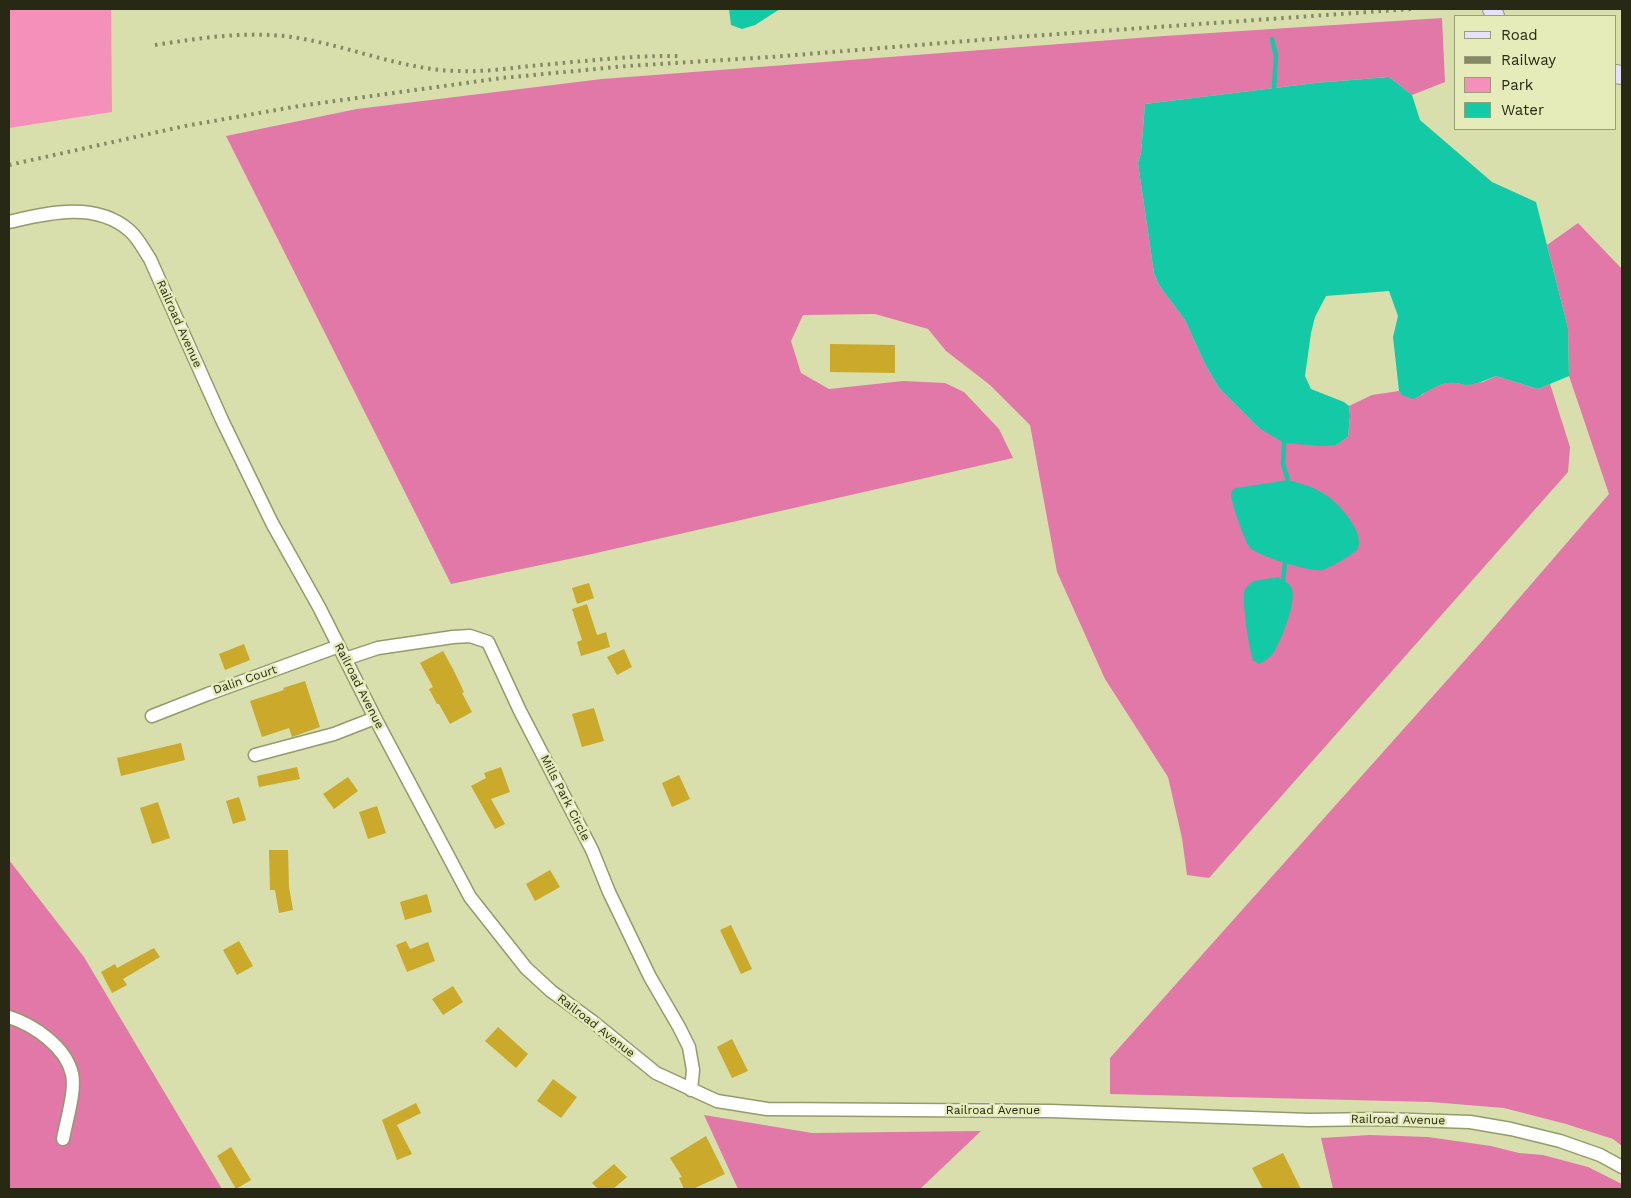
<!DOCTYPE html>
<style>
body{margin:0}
#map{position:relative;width:1631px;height:1198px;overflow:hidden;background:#d8dfac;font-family:"Work Sans",sans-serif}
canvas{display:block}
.frame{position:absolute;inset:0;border:10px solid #272915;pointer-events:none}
.legend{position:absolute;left:1454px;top:15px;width:162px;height:115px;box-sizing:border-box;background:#e6ecb9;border:1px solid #9a9e77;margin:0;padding:6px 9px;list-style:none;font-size:15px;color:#272915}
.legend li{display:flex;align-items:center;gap:10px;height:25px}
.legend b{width:25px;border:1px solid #9a9e77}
</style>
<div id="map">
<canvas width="1631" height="1198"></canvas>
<div class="frame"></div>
<ul class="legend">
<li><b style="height:6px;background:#e6e0fa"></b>Road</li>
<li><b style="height:6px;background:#858965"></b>Railway</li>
<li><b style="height:14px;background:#f590bb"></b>Park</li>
<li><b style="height:14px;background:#14c9a5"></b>Water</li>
</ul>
</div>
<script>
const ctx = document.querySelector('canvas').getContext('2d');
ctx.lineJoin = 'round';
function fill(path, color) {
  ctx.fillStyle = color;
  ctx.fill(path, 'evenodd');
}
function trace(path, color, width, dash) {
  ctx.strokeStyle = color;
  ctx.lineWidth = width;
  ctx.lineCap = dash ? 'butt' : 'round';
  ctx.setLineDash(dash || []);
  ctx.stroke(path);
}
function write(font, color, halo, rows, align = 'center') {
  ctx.font = font + ' "Work Sans",sans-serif';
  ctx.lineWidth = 5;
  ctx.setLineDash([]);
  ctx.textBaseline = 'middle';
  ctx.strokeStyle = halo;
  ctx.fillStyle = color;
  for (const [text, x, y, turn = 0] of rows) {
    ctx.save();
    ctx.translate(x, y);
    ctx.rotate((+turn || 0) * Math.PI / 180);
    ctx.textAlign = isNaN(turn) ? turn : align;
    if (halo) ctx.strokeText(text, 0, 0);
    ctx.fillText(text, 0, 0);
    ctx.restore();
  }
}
fill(new Path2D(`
 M 9,9 L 111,9 L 112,112 L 9,128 Z`), '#f590bb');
fill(new Path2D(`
 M 1442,18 L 1445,82 L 1412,95 L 1389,77 L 1315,83 L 1145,104 L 1141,153 L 1138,163 L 1154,273 L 1159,285 L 1185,320 L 1205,364 L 1219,388 L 1259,428 L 1336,445 L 1348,437 L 1350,416 L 1349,406 L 1372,395 L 1399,391 L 1403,395 L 1422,395 L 1432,387 L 1451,382 L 1466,385 L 1483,382 L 1496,376 L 1538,389 L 1550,384 L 1570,447 L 1568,472 L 1209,878 L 1187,875 L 1182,838 L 1168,777 L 1105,679 L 1057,572 L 1030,425 L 990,385 L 946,351 L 928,329 L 875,314 L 803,315 L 791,341 L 801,373 L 829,389 L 903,381 L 945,383 L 964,392 L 999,429 L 1013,458 L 583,556 L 451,584 L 226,136 L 357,109 L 602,79 L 1164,36 Z
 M 1578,223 L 1622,269 L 1622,1146 L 1613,1139 L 1566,1124 L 1504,1108 L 1431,1102 L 1110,1094 L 1110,1058 L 1483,640 L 1609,494 L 1569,376 L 1568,328 L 1547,245 Z
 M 9,860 L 84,957 L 222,1189 L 9,1189 Z
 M 704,1115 L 812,1133 L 981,1131 L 920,1189 L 738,1189 Z
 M 1370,1135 L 1428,1137 L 1491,1146 L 1519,1153 L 1543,1155 L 1588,1167 L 1622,1184 L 1622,1189 L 1333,1189 L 1321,1138 Z`), '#e278a7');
fill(new Path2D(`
 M 729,9 L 780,9 L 755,25 L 742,29 L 731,25 Z
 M 1389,77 L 1412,95 L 1420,120 L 1492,182 L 1536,202 L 1568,328 L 1569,376 L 1538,389 L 1496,376 C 1486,380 1476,385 1465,385 C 1460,384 1455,382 1449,383 C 1435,384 1425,394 1413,399 L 1402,395 L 1399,391 L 1393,337 L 1398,316 L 1389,291 L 1326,296 L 1315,317 L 1311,333 L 1305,376 L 1311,389 L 1344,402 L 1349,406 L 1350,416 L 1348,437 L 1336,445 L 1323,446 L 1284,443 L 1259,428 L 1219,388 L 1205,364 L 1185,320 L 1159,285 L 1154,273 L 1138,163 L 1141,153 L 1145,104 L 1315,83 Z
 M 1288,480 C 1299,483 1311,486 1321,492 C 1335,499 1360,526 1359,543 C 1359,545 1358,548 1357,550 C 1350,556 1331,567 1323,570 C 1313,573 1258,556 1250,548 C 1245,542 1230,500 1231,493 C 1232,490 1233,490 1236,488 Z
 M 1278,577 C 1283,581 1290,582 1292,589 C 1296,604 1282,638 1274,652 C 1271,657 1265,661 1259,664 L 1253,660 C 1249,648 1241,599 1245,589 C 1245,588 1250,584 1250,583 C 1258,579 1269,579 1278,577 Z`), '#14c9a5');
trace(new Path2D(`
 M 1272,39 L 1276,56 L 1274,88
 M 1284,443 L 1283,464 L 1288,480
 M 1283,581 L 1285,563`), '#14c9a5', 4.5);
fill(new Path2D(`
 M 830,344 L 895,345 L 895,373 L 830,372 Z
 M 589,583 L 594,598 L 577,604 L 572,588 Z
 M 587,604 L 597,635 L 606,632 L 610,647 L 581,656 L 577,642 L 582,640 L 572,609 Z
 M 244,644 L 250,660 L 225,670 L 219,654 Z
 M 624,649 L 632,667 L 617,675 L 607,657 Z
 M 443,651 L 453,669 L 464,692 L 462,693 L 472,712 L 450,724 L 439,704 L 437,704 L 429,689 L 433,687 L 420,663 Z
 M 305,681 L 320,727 L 292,737 L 289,728 L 262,737 L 250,701 L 284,690 L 283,688 Z
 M 594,708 L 604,741 L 582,747 L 572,714 Z
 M 181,743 L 185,760 L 121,776 L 117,758 Z
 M 297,767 L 300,779 L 259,787 L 257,776 Z
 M 501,767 L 510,792 L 491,799 L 505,824 L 495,829 L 471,786 L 486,778 L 484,773 Z
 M 679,775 L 690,799 L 672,807 L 662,783 Z
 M 348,777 L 358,791 L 334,809 L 323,794 Z
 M 239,797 L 246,820 L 233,824 L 226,801 Z
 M 158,802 L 170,838 L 152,844 L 140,808 Z
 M 377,806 L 386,833 L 368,839 L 359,812 Z
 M 269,850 L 288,850 L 289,887 L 293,910 L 279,913 L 275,890 L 270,890 Z
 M 550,870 L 560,887 L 535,901 L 526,884 Z
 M 427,894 L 432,912 L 405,920 L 400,902 Z
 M 731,925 L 752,969 L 741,974 L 720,930 Z
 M 239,941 L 253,966 L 237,975 L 223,950 Z
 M 406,941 L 410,949 L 428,942 L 435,961 L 407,972 L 396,945 Z
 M 154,948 L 160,957 L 123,979 L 127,985 L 112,993 L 101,972 L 115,964 L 117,968 Z
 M 453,986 L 463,1002 L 443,1015 L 432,999 Z
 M 498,1027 L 528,1054 L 516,1068 L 485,1041 Z
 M 732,1039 L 748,1071 L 732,1078 L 717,1047 Z
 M 553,1079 L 577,1097 L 561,1118 L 537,1101 Z
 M 416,1103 L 421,1113 L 397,1125 L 412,1154 L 397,1160 L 382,1120 Z
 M 706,1136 L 725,1174 L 693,1189 L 684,1189 L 679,1178 L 682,1177 L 670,1158 Z
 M 231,1147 L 251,1180 L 236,1189 L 217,1156 Z
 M 1283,1153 L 1301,1189 L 1263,1189 L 1252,1168 Z
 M 614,1164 L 627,1177 L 613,1189 L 598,1189 L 592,1183 Z`), '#caa92b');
const street = new Path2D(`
 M 9,222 C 48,213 96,201 130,231 C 138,238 144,250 150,259 L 222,420 L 272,523 L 319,607 L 375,718 L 470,897 L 526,968 L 551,991 L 592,1021 L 656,1073 L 717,1101 L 767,1109 L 1050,1111 L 1309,1120 L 1382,1119 L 1470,1122 L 1511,1129 L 1560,1141 L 1600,1155 L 1622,1167
 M 345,659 L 378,648 L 453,637 L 470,636 L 488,642 L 520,711 L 592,850 L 609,892 L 650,977 L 679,1027 L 689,1047 L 693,1070 L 691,1090
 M 152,716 L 208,694 L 339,646
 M 255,755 L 334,734 L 375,718
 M 9,1017 C 34,1025 66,1047 72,1074 C 76,1090 66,1122 63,1139`);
const secondary = new Path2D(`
 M 1492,9 L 1495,16
 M 1615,74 L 1622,75`);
trace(street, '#959a6b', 15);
trace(secondary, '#959a6b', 20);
trace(street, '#fff', 12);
trace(secondary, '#e6e0fa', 18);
trace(new Path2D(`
 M 155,45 C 207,37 257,29 309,40 C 359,50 407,70 458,71 C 481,72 506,69 529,66 C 580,62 630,55 681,56
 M 9,165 L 185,126 L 299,106 L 502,78 L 627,66 L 771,57 L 1016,37 L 1411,9`), '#858965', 4, [2.5, 5]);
write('12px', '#272915', '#e6ecb9', [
 ["Railroad Avenue",179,324,66],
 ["Dalin Court",245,680,-19],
 ["Railroad Avenue",359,686,63],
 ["Mills Park Circle",565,798,63],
 ["Railroad Avenue",596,1026,38],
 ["Railroad Avenue",993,1110],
 ["Railroad Avenue",1398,1120,1]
]);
</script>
